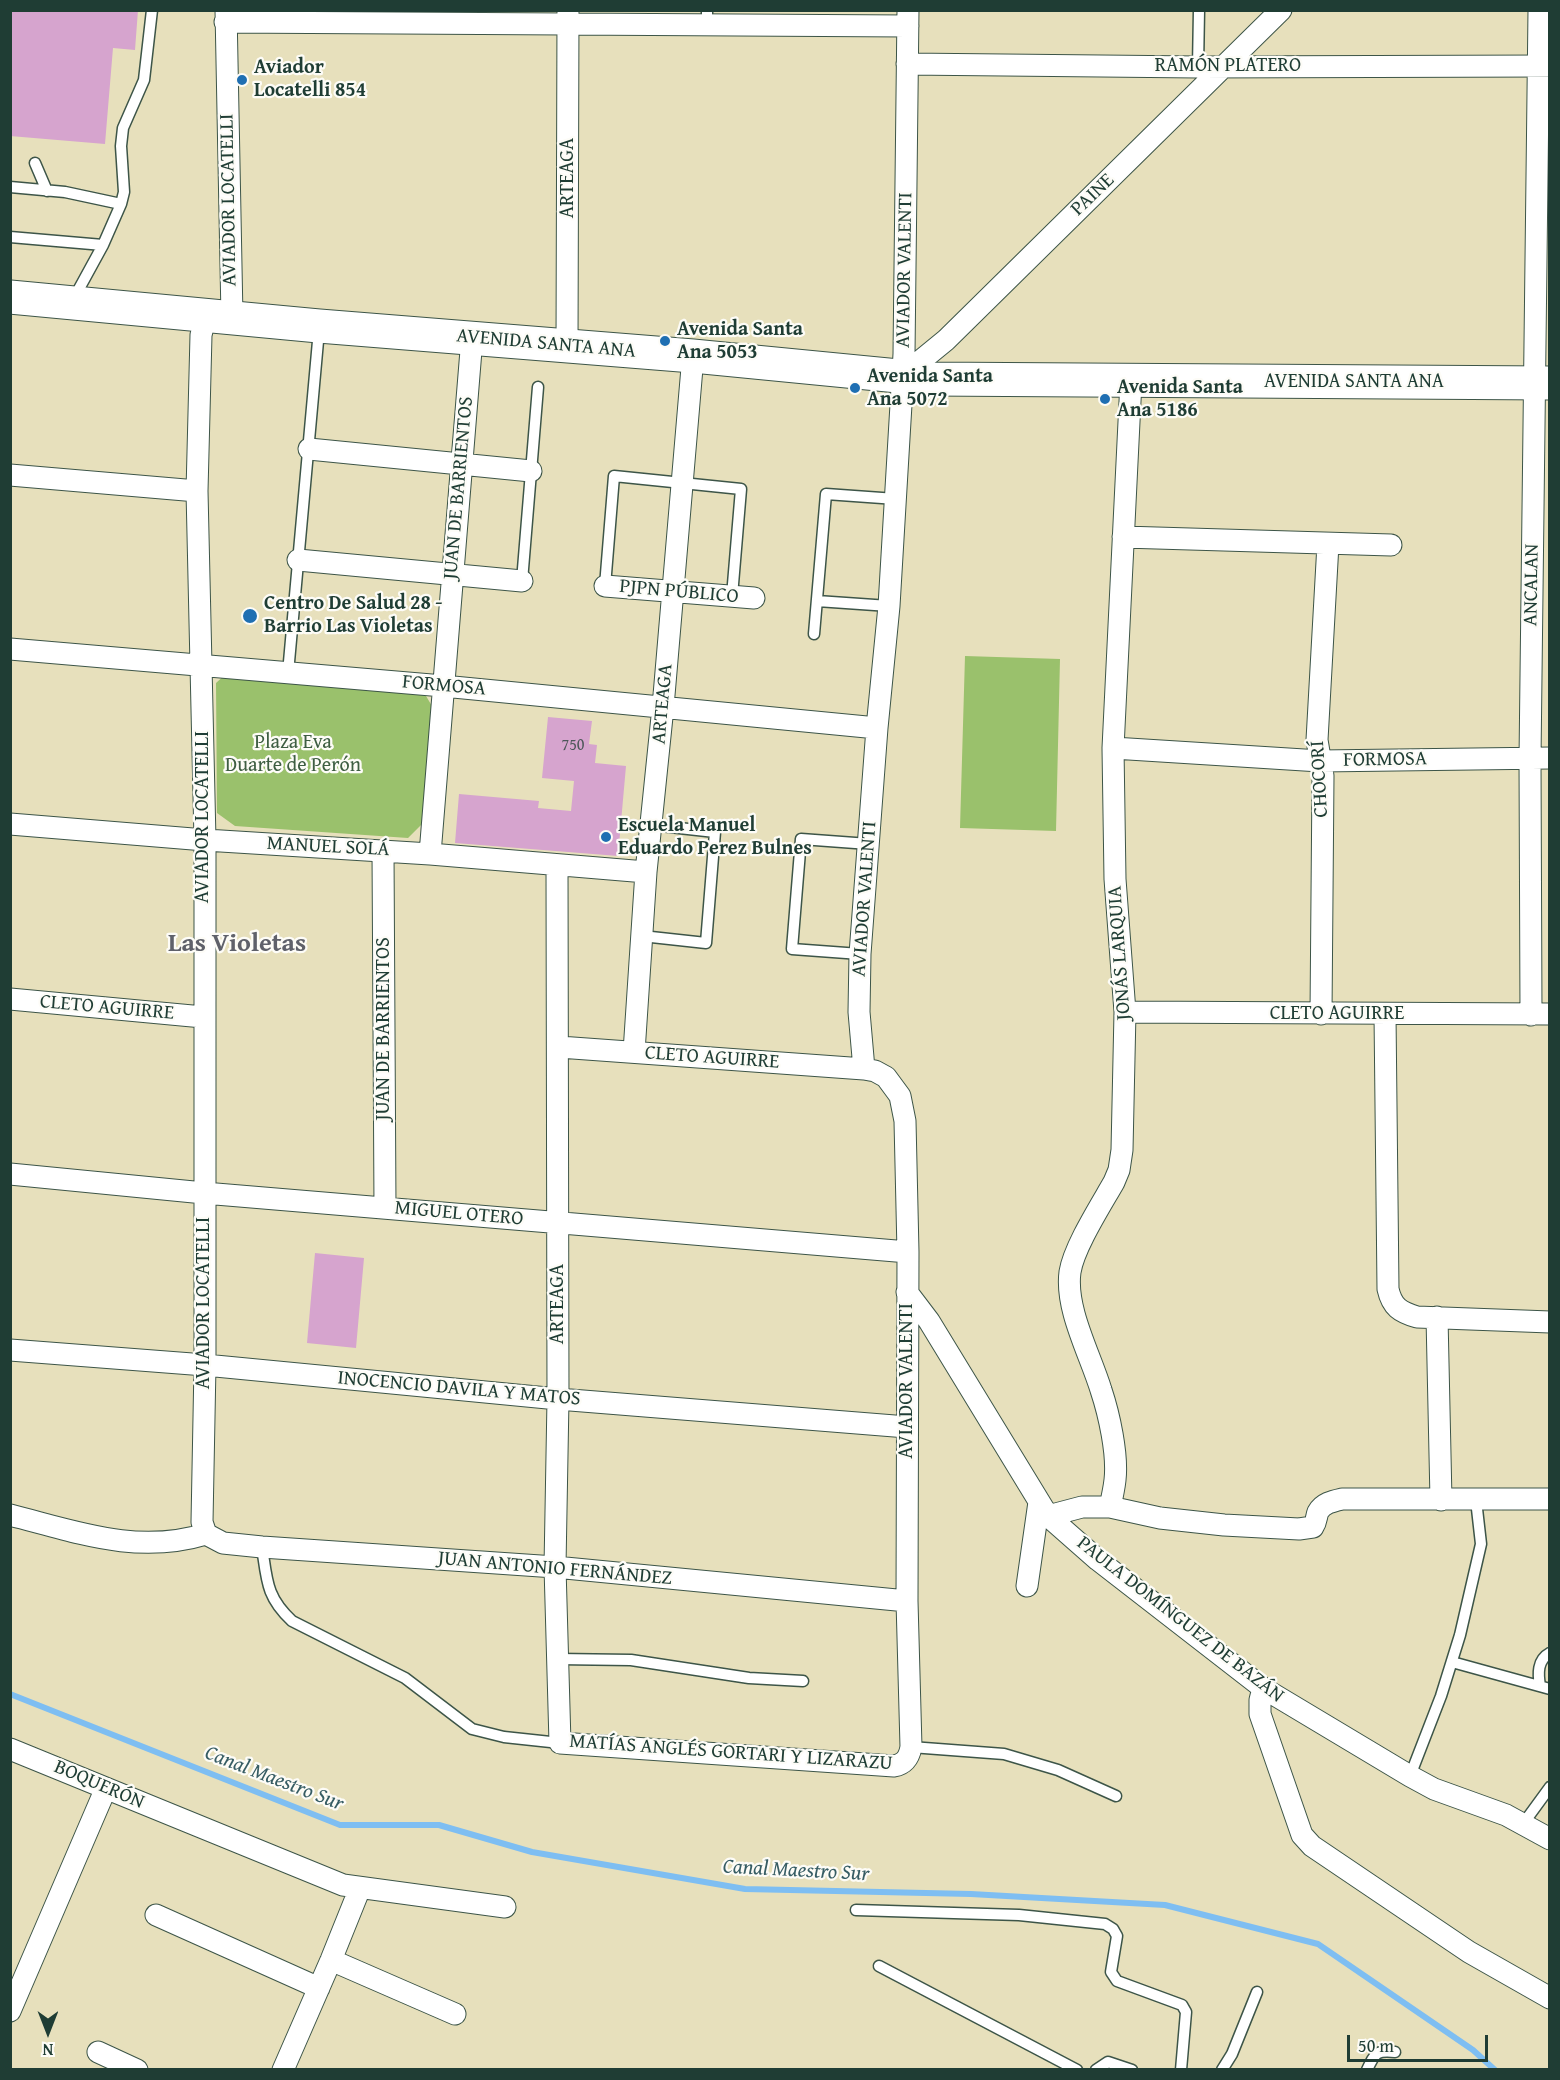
<!DOCTYPE html>
<meta charset="utf-8">
<style>
body{margin:0}
#map{position:relative;width:1560px;height:2080px;overflow:hidden;background:#e7e0bc;font-family:"Gentium Book Plus",serif}
canvas{display:block}
.frame{position:absolute;inset:0;border:12px solid #1f3d34;pointer-events:none}
.north{position:absolute;left:18px;top:2002px;width:60px;height:60px;-webkit-text-stroke:4px #fdfcf7;paint-order:stroke;rotate:180deg;font-size:16px;font-weight:700;line-height:24px;text-align:center;color:#1f3d34}
.north::after{content:'';display:block;margin:auto;width:21px;height:27px;background:#1f3d34;clip-path:polygon(50% 0,100% 100%,50% 72%,0 100%)}
.scale{position:absolute;left:1347px;top:2035px;width:141px;height:27px;box-sizing:border-box;border:3px solid #1f3d34;border-top:0;padding-left:8px;font-size:18px;line-height:21px;white-space:nowrap;color:#1f3d34;-webkit-text-stroke:4px #fdfcf7;paint-order:stroke}
</style>
<div id="map">
<canvas width="1560" height="2080"></canvas>
<div class="frame"></div>
<div class="north">N</div>
<div class="scale">50 m</div>
</div>
<script>
const ctx = document.querySelector('canvas').getContext('2d');
ctx.lineJoin = 'round';
function fill(path, color) {
  ctx.fillStyle = color;
  ctx.fill(path, 'evenodd');
}
function trace(path, color, width, dash) {
  ctx.strokeStyle = color;
  ctx.lineWidth = width;
  ctx.lineCap = dash ? 'butt' : 'round';
  ctx.setLineDash(dash || []);
  ctx.stroke(path);
}
function write(font, color, halo, rows, align = 'center') {
  ctx.font = font + ' "Gentium Book Plus",serif';
  ctx.lineWidth = 4.5;
  ctx.setLineDash([]);
  ctx.textBaseline = 'middle';
  ctx.strokeStyle = halo;
  ctx.fillStyle = color;
  for (const [text, x, y, turn = 0] of rows) {
    ctx.save();
    ctx.translate(x, y);
    ctx.rotate((+turn || 0) * Math.PI / 180);
    ctx.textAlign = isNaN(turn) ? turn : align;
    if (halo) ctx.strokeText(text, 0, 0);
    ctx.fillText(text, 0, 0);
    ctx.restore();
  }
}
fill(new Path2D(`
 M 965,656 L 1060,659 L 1056,831 L 960,828 Z
 M 228,672 L 423,691 L 432,706 L 422,824 L 408,838 L 235,826 L 217,813 L 216,683 Z`), '#9ac16c');
trace(new Path2D(`
 M 10,1694 L 340,1825 L 439,1825 L 532,1852 L 745,1889 L 971,1894 L 1165,1905 L 1318,1944 L 1473,2050 L 1495,2070`), '#7ebef2', 6);
fill(new Path2D(`
 M 10,10 L 138,10 L 135,50 L 113,48 L 105,144 L 10,136 Z
 M 548,717 L 592,721 L 589,744 L 597,745 L 595,763 L 626,766 L 618,856 L 455,843 L 459,794 L 539,801 L 538,808 L 571,811 L 574,781 L 542,778 Z
 M 315,1253 L 364,1258 L 356,1348 L 307,1343 Z`), '#d6a4ce');
const lane = new Path2D(`
 M 707,10 L 707,26
 M 1198,67 L 1199,10
 M 35,163 L 47,191
 M 10,187 L 65,192 L 121,204
 M 10,237 L 103,245
 M 74,298 L 103,245 L 121,204 L 124,192 L 121,146 L 123,128 L 144,80 L 152,10
 M 522,581 L 538,387
 M 605,586 L 614,476 L 741,489 L 732,596
 M 817,601 L 889,606
 M 814,634 L 826,494 L 896,499
 M 288,673 L 319,330
 M 642,936 L 706,943 L 715,832 L 652,825
 M 860,954 L 792,949 L 801,839 L 869,844
 M 262,1547 C 267,1580 266,1597 292,1621 L 405,1678 L 472,1729 L 504,1737 L 560,1743
 M 557,1659 L 631,1660 L 749,1678 L 803,1681
 M 1452,1662 L 1550,1689
 M 1540,1686 C 1538,1674 1537,1660 1550,1653
 M 911,1747 L 1004,1754 L 1058,1770 L 1116,1796
 M 1410,1776 L 1441,1696 L 1460,1635 L 1481,1544 L 1476,1500
 M 1523,1824 L 1550,1787
 M 856,1910 L 1019,1915 L 1105,1924 L 1113,1929 L 1117,1936 L 1111,1972 L 1117,1981 L 1182,2005 L 1186,2012 L 1181,2070
 M 879,1966 L 1077,2070
 M 1096,2070 L 1108,2062 L 1132,2070
 M 1222,2070 L 1232,2054 L 1257,1992
 M 1367,2070 C 1375,2053 1376,2050 1395,2052`);
const street = new Path2D(`
 M 226,10 L 232,317
 M 225,22 L 908,26
 M 907,64 L 1198,67 L 1550,66
 M 567,345 L 568,11
 M 902,376 L 946,340 L 1281,10
 M 309,449 L 531,471
 M 10,475 L 197,491
 M 1123,537 L 1391,545
 M 298,560 L 522,581
 M 605,586 L 754,598
 M 10,649 L 443,686 L 877,728
 M 1113,748 L 1320,761 L 1550,758
 M 10,824 L 205,840 L 430,854 L 646,872
 M 383,851 L 385,1208
 M 430,854 L 472,338
 M 557,865 L 558,1399 L 555,1567 L 560,1743 L 894,1766 C 905,1764 909,1758 911,1747 L 907,1601 L 908,1252 L 905,1121 L 900,1096 L 886,1077 L 875,1071 L 864,1069 L 559,1047
 M 10,999 L 203,1017
 M 1125,1012 L 1550,1014
 M 1321,1014 L 1323,776 L 1317,740 L 1328,544
 M 1385,1014 L 1388,1289 C 1392,1307 1400,1312 1417,1317 L 1550,1322
 M 1531,1015 L 1530,759 L 1539,10
 M 634,1052 L 646,872 L 663,707 L 693,356
 M 864,1069 L 859,1012 L 860,954 L 877,728 L 889,606 L 904,354 L 908,10
 M 10,1174 L 204,1193 L 908,1252
 M 907,1292 L 929,1321 L 1048,1516 L 1098,1560 L 1263,1688 L 1410,1776 L 1434,1789 L 1506,1815 L 1550,1839
 M 1437,1317 L 1441,1500
 M 10,1350 L 205,1365 L 558,1399 L 907,1427
 M 1110,1507 C 1112,1498 1114,1489 1115,1480 C 1118,1454 1109,1414 1101,1390 C 1090,1354 1065,1309 1070,1272 C 1074,1247 1101,1205 1114,1182 L 1119,1170 L 1122,1150 L 1125,1012 L 1115,879 L 1113,748 L 1131,381
 M 10,1515 C 77,1532 137,1555 206,1534
 M 1048,1516 L 1082,1507 L 1110,1507 L 1160,1518 L 1224,1525 L 1299,1529 L 1313,1527 C 1317,1521 1316,1517 1318,1512 C 1323,1503 1333,1501 1342,1499 L 1550,1499
 M 206,1534 L 202,1522 L 205,1365 L 205,840 L 197,491 L 201,335 L 206,315
 M 206,1534 L 223,1543 L 262,1547 L 555,1567 L 907,1601
 M 1027,1586 L 1039,1502
 M 1263,1688 L 1260,1700 L 1260,1714 L 1302,1835 L 1312,1846 L 1469,1952 L 1550,1998
 M 10,1749 L 343,1885 L 505,1907
 M 156,1915 L 319,1988
 M 331,1960 L 455,2014
 M 10,2011 L 106,1788
 M 98,2052 L 137,2070
 M 283,2070 L 331,1960 L 360,1888`);
const primary = new Path2D(`
 M 10,297 L 319,326 L 693,356 L 929,379 L 1550,383`);
trace(lane, '#3d5548', 13);
trace(street, '#3d5548', 23);
trace(primary, '#3d5548', 35);
trace(lane, '#fff', 10);
trace(street, '#fff', 21);
trace(primary, '#fff', 33);
for (const [x, y, r, color] of [
 [242,80,6,"#1f6fb2"],
 [665,341,6,"#1f6fb2"],
 [855,388,6,"#1f6fb2"],
 [1105,399,6,"#1f6fb2"],
 [250,616,8,"#1f6fb2"],
 [606,837,6,"#1f6fb2"]
]) {
  const dot = new Path2D();
  dot.arc(x, y, r, 0, 2 * Math.PI);
  ctx.fillStyle = color;
  ctx.fill(dot);
  trace(dot, '#fdfcf7', 2);
}
write('16px', '#4d575a', null, [
 ["750",573,746]
]);
write('20px', '#1f3d34', '#fdfcf7', [
 ["RAMÓN PLATERO",1228,66],
 ["ARTEAGA",568,178,-90],
 ["PAINE",1093,195,-44],
 ["AVIADOR LOCATELLI",229,200,-91],
 ["AVIADOR VALENTI",905,270,-89],
 ["AVENIDA SANTA ANA",546,344,5],
 ["AVENIDA SANTA ANA",1354,382],
 ["JUAN DE BARRIENTOS",459,488,-85],
 ["ANCALAN",1532,585,-89],
 ["PJPN PÚBLICO",679,592,5],
 ["FORMOSA",444,686,5],
 ["ARTEAGA",663,704,-85],
 ["FORMOSA",1385,760,-1],
 ["CHOCORÍ",1320,779,-93],
 ["AVIADOR LOCATELLI",203,817,-90],
 ["MANUEL SOLÁ",328,847,3],
 ["AVIADOR VALENTI",865,899,-86],
 ["JONÁS LARQUIA",1120,953,-94],
 ["CLETO AGUIRRE",107,1008,5],
 ["CLETO AGUIRRE",1337,1014],
 ["JUAN DE BARRIENTOS",384,1029,-90],
 ["CLETO AGUIRRE",712,1058,4],
 ["MIGUEL OTERO",459,1214,5],
 ["AVIADOR LOCATELLI",204,1303,-90],
 ["ARTEAGA",558,1304,-90],
 ["AVIADOR VALENTI",907,1381,-90],
 ["INOCENCIO DAVILA Y MATOS",459,1389,5],
 ["JUAN ANTONIO FERNÁNDEZ",555,1569,5],
 ["PAULA DOMÍNGUEZ DE BAZÁN",1180,1620,38],
 ["MATÍAS ANGLÉS GORTARI Y LIZARAZU",731,1753,4],
 ["BOQUERÓN",99,1785,23]
]);
write('bold 20px', '#1f3d34', '#fdfcf7', [
 ["Aviador",254,68],
 ["Locatelli 854",254,91],
 ["Avenida Santa",677,330],
 ["Ana 5053",677,353],
 ["Avenida Santa",867,377],
 ["Ana 5072",867,400],
 ["Avenida Santa",1117,388],
 ["Ana 5186",1117,411],
 ["Centro De Salud 28 -",264,604],
 ["Barrio Las Violetas",264,627],
 ["Escuela Manuel",618,826],
 ["Eduardo Perez Bulnes",618,849]
], 'left');
write('20px', '#3e5e42', '#fdfcf7', [
 ["Plaza Eva",293,743],
 ["Duarte de Perón",293,766]
]);
write('italic 21px', '#375d64', '#fdfcf7', [
 ["Canal Maestro Sur",274,1779,21],
 ["Canal Maestro Sur",796,1871,3]
]);
write('bold 26px', '#5f616a', '#fdfcf7', [
 ["Las Violetas",237,944]
]);
</script>
